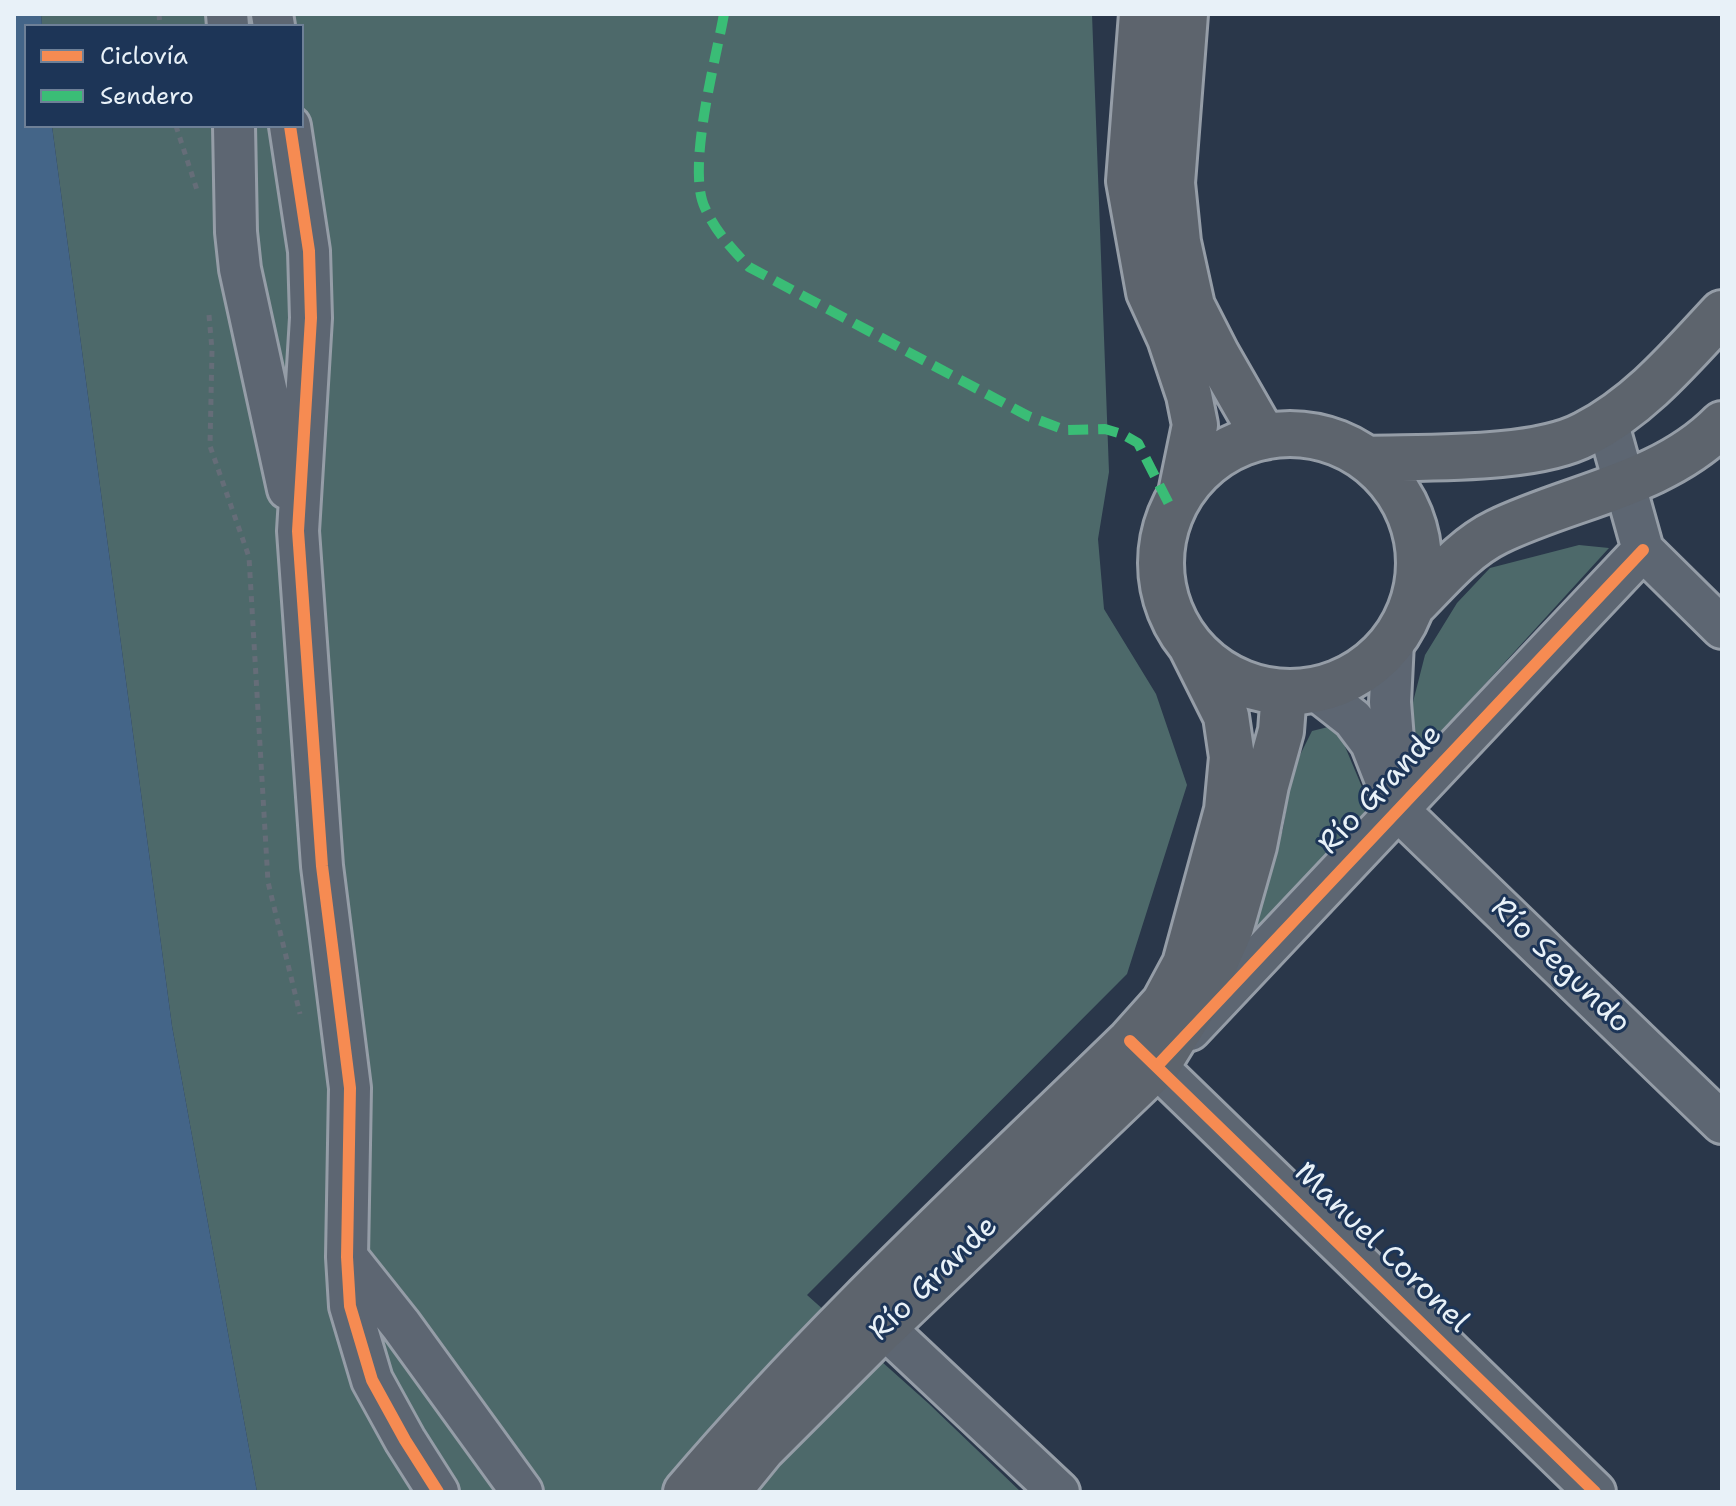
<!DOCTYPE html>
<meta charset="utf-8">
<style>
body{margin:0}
#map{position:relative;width:1736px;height:1506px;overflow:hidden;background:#2a374a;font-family:"Shantell Sans",sans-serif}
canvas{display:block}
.frame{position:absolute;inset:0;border:16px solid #e8f1f8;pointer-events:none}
.legend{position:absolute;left:24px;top:24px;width:280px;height:104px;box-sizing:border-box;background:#1d3557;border:2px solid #6e8097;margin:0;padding:10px 14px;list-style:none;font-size:24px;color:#e8f1f8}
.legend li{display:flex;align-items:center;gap:16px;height:40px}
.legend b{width:40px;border:2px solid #6e8097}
</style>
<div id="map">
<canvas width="1736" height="1506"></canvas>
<div class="frame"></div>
<ul class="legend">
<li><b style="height:10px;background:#f68b52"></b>Ciclovía</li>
<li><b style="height:10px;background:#3abd76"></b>Sendero</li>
</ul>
</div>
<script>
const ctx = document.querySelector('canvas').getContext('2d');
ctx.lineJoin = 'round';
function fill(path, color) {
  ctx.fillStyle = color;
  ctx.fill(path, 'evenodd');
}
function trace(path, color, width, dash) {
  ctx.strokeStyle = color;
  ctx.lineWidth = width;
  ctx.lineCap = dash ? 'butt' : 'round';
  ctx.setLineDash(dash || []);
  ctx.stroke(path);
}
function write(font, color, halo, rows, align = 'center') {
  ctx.font = font + ' "Shantell Sans",sans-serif';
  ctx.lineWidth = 6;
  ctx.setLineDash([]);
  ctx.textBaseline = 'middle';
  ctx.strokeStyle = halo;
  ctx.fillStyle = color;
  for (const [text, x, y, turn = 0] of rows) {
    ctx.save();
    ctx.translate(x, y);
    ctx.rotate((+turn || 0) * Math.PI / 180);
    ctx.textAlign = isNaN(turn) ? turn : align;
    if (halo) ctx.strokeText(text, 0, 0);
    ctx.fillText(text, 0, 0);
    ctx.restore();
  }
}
fill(new Path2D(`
 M 41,14 L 1092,14 L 1109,472 L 1098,539 L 1104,609 L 1156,694 L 1187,785 L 1127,974 L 807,1295 L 928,1403 L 1021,1492 L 257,1492 L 172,1026 L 52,126 L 302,126 L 302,26 L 42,26 Z
 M 1579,545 L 1609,548 L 1413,763 L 1413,702 L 1425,655 L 1457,603 L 1490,568 Z
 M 1336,725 L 1362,787 L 1365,816 L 1246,943 L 1283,829 L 1292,771 L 1312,731 Z`), '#4d696a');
fill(new Path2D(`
 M 14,14 L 41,14 L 42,26 L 26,26 L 26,126 L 52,126 L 172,1026 L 257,1492 L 14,1492 Z`), '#446588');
const minor = new Path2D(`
 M 227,14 L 228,26
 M 272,14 L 274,26
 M 234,126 L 236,232 L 240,269 L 288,489
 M 290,126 L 309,251 L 311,318 L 298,531 L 322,866 L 350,1088 L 347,1257 L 350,1306 L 372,1380 L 405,1440 L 438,1492
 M 1607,421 L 1643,550 L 1722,628
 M 1393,642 L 1390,702 L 1396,777
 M 1316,690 L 1353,719 L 1371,743 L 1397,809 L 1722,1123
 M 1190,1030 L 1643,550
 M 1133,1044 L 1595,1492
 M 347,1257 L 401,1325 L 522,1492
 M 861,1306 L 1059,1492`);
const major = new Path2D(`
 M 1142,14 L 1129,181 L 1149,292 L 1170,338 L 1189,395 L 1195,425 L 1181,493
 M 1185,14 L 1172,183 L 1178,242 L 1192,306 L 1217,355 L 1264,437
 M1161 563a129 129 0 1 1 258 0a129 129 0 1 1-258 0Z
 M 1367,459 C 1426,457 1535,461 1585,434 C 1640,406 1681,357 1722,313
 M 1413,605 C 1439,579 1464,548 1497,532 C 1571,496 1662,485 1722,424
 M 686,1492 C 823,1331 979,1188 1130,1041 L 1164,1003 L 1185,964 L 1227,810 L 1232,757 L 1226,716 L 1191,646
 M 727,1492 L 762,1449 L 883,1328 L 1157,1066 L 1202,993 L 1231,927 L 1254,846 L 1266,785 L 1281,731 L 1284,692`);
trace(minor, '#959da7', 46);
trace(major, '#959da7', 50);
trace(new Path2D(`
 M 159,14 L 160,26
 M 176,126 L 197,190
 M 209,315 L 212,350 L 210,446 L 249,557 L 268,882 L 300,1014`), '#656d78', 5, [6, 6]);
trace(minor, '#5d6672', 40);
trace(major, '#5d646d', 44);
trace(new Path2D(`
 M 724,14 C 716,59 686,169 705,208 C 716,232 732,249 749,267 L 1028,416 L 1065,430 L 1105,429 L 1122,434 L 1138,443 L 1172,510`), '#3abd76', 10, [20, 10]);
trace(new Path2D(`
 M 290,126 L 309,251 L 311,318 L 298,531 L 322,866 L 350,1088 L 347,1257 L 350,1306 L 372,1380 L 405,1440 L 438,1492
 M 1130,1041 L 1595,1492
 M 1157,1066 L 1643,550`), '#f68b52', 12);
write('30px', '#e8f1f8', '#1d3557', [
 ["Río Grande",1381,790,-47],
 ["Río Segundo",1560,966,44],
 ["Manuel Coronel",1381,1248,44],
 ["Río Grande",934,1279,-44]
]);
</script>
